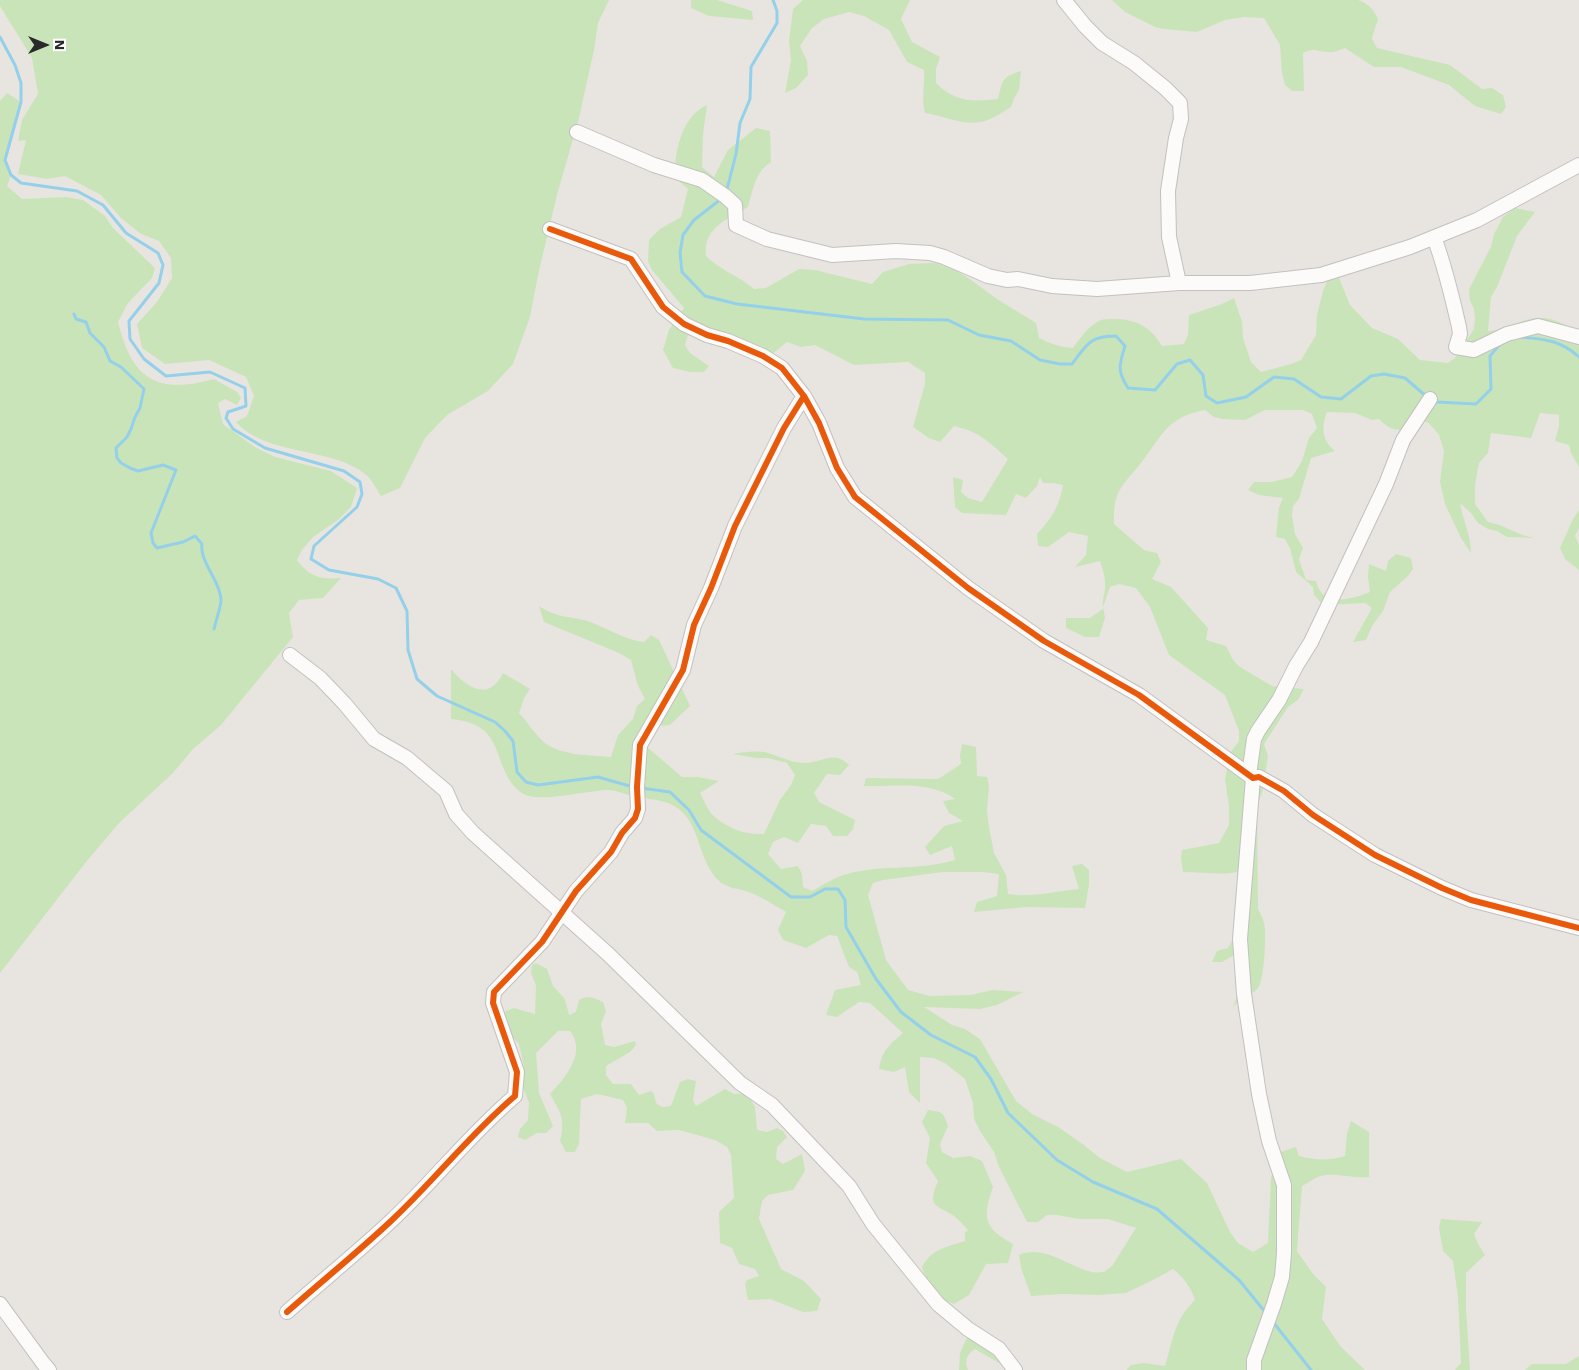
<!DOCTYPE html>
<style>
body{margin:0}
#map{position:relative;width:1579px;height:1370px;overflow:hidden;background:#e8e5e0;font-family:"Work Sans",sans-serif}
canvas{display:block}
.north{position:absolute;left:20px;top:20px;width:50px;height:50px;-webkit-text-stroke:4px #fff;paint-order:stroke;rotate:90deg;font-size:14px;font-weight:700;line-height:20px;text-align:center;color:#2a2a2a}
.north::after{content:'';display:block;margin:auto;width:18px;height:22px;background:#2a2a2a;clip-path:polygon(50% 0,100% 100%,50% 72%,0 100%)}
</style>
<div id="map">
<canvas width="1579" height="1370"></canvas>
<div class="north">N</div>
</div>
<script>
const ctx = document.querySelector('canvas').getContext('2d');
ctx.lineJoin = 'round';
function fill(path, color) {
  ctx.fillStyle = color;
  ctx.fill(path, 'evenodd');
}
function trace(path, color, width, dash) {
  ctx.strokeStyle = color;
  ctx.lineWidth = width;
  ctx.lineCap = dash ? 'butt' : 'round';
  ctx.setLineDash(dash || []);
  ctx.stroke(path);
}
fill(new Path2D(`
 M 0,0 L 609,0 L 598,23 L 594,50 L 579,118 L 557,195 L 538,275 L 530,317 L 513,364 L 488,391 L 447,415 L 425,438 L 400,488 L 381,496 C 376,489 372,479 365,474 C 332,447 266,456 236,422 L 247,416 L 254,396 L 246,377 L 209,360 L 165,364 L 142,348 L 137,324 L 157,302 L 172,278 L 171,258 L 159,241 L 141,234 L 121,218 L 101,195 L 65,176 L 47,179 L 18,174 L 26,140 L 18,141 L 22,120 L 38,94 L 32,58 L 0,6 Z
 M 691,0 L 717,0 L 752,11 L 753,20 L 709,16 L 691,8 Z
 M 803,0 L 910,0 L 901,19 L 912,42 L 940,57 L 936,69 L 936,83 C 955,102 972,102 998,99 C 1003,80 1001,77 1021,71 L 1019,90 L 1014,98 L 1011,107 C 1004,111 997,116 990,119 C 969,129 946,116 925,113 C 921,99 925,85 924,70 L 907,62 L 889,30 L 864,16 L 849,12 L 824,19 L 812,28 L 800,46 L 807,61 L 808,75 L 796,88 L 785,93 L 791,60 L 789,41 L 793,9 Z
 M 1112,0 L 1358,0 C 1368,3 1374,10 1378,19 L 1372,38 L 1377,48 L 1450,65 L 1482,89 L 1492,88 L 1503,95 L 1506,107 L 1501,114 L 1475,106 L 1449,85 L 1401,67 L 1374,67 L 1345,48 C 1339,50 1334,53 1328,52 C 1316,52 1316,47 1303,53 L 1304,91 L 1292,91 L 1285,85 L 1282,73 L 1280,45 L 1264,18 L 1244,17 L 1225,20 L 1197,32 L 1164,29 L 1155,27 L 1125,12 Z
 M 7,93 L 21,102 L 5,160 L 11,175 L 7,186 L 22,199 L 66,197 L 83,200 L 105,216 L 113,228 L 155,268 L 152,278 L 128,303 L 118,322 C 132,379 156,395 214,379 L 237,392 L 241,398 L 237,405 L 225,399 L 218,403 L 223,424 L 255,447 L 275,457 L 331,471 L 357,488 L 351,507 L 338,520 L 313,537 L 302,550 L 297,560 C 311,578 319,579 341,578 L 323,598 L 299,600 L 289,613 L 293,637 L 221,725 L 193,749 L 173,773 L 119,823 L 86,862 L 0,973 L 0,101 Z
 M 707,105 L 703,134 L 702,167 L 714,177 L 728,150 L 756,128 L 770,131 L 771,162 C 755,172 753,190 748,207 C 727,220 703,227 706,256 C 720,270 739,276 754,289 L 766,288 L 799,269 L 815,270 L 872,284 L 883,272 L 909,264 L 933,263 L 951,267 L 971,280 L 997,299 L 1036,323 L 1039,338 C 1051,344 1060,347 1073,348 C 1081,337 1089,325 1101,320 C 1104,319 1109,319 1113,319 C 1136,319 1150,326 1162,346 L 1184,344 L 1188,335 L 1189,315 L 1222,304 L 1234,298 L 1242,322 L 1243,338 L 1251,362 L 1261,372 L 1291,364 L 1301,360 L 1316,335 L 1317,315 L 1323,291 L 1328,279 L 1339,278 L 1350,305 L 1372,328 L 1398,339 L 1420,360 L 1448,363 L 1455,358 L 1474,329 L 1475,319 L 1474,309 L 1470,301 L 1469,289 L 1491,247 L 1494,234 L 1503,217 L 1515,208 L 1535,212 L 1517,236 L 1497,287 L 1491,297 L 1488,331 C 1504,331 1515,322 1530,319 C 1548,314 1564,324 1579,332 L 1579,467 L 1571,453 L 1569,445 L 1555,441 L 1559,426 L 1559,415 L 1540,413 L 1531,438 L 1491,433 L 1488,453 L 1479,463 L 1475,485 L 1475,504 L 1488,522 C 1505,525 1517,535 1534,538 L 1507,537 L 1497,531 L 1488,529 L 1478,523 L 1471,513 L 1460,503 C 1463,521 1471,535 1471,553 L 1461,538 L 1445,504 L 1440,482 L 1444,451 L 1439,435 L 1429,423 L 1418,420 L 1407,423 L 1401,430 C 1391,430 1386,426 1379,419 L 1372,420 L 1355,413 L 1327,412 C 1321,428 1322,440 1335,451 L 1311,458 L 1299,499 L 1293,506 L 1292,515 L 1295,534 L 1303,548 L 1299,559 L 1306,580 L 1316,581 C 1317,584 1318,589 1321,592 C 1331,606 1357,597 1370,592 L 1368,577 L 1369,564 L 1386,571 L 1388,561 L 1396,554 L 1411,558 L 1413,569 L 1408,576 L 1390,592 L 1383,611 L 1372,626 L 1366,640 L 1353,642 L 1372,608 L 1365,603 L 1323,605 L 1314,595 L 1313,587 L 1296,572 L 1290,548 L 1285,539 L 1276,537 L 1279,507 L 1283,498 L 1259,495 L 1248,490 L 1254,482 L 1271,482 L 1292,477 L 1302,461 L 1309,438 L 1317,428 L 1312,414 L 1303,410 L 1265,410 L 1245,420 L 1223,419 L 1214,417 L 1205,410 C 1169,417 1164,432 1144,459 C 1124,486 1113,487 1114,524 L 1144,550 L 1157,553 L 1161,562 L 1152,579 L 1171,587 L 1208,628 L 1206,640 L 1226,646 L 1233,660 L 1240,667 L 1272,686 L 1304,689 L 1298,700 L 1288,707 L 1264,744 L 1268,756 L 1263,790 L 1257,807 L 1258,909 C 1260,913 1263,918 1264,923 C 1267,932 1264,981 1258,988 C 1249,998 1240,995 1233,1009 L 1241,981 L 1236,954 L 1222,962 L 1212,962 L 1217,951 L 1228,948 L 1234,937 L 1241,871 C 1224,876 1201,872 1183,872 L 1181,858 L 1182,850 L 1219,843 L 1229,825 L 1229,806 L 1225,779 L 1230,753 L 1239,741 L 1239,731 L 1225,695 L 1169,655 L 1150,607 L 1136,588 L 1119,584 L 1110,587 L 1103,607 L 1105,618 L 1099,637 L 1085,637 L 1066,628 L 1066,618 L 1090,618 L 1103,609 C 1102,601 1104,596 1105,589 C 1106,579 1103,570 1100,561 L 1075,567 L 1086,555 L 1088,536 L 1069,532 L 1048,547 L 1038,546 L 1037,534 C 1052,518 1059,507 1063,485 L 1054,483 L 1043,483 L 1040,477 L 1037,486 L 1026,498 L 1016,494 L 1006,515 L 962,513 L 955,507 L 953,477 L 963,480 L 961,492 L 968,498 L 982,502 L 1008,459 C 989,442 980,432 954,426 L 940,442 L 929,438 L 913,427 L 925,384 L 925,373 L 908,362 L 854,365 L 815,345 L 801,347 L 787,342 L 772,354 L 691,325 L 685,345 L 690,353 L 709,366 L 704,372 L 690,372 L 673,368 L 663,350 L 669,330 L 684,308 L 652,270 L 648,261 L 649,240 L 660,229 L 681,217 L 688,189 L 675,178 C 674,152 682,116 707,105 Z
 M 1579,510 L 1579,528 L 1575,536 L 1579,545 L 1579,570 L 1565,559 L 1560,548 L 1573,519 Z
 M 539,606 C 555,617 567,616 584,620 C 605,626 623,640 644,642 L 651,635 L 659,640 L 690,706 L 670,725 L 648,727 L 647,747 L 682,777 L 698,777 L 719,781 L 700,793 C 704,800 708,812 715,817 C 729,829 746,835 764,834 L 780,800 L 791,785 L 795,775 L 787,763 L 768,758 L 756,758 L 733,754 C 744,752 758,750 768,753 C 781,757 792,763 806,763 C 824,762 833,750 849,765 L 840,775 L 827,774 L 814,793 L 819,802 L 855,820 L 853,829 L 847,836 L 833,836 L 826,826 L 811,824 L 798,843 L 784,837 L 773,842 L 768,854 L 781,869 L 798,866 L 802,874 L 803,887 L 812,891 C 823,885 835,877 847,874 C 882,864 920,871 955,860 L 952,846 L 930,855 L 925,847 L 944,826 L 963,821 L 949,813 L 943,801 L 955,799 C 929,780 894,787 864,786 L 866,778 L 938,779 L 961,764 L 960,755 L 962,744 L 976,747 L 977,776 L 987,777 L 989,786 L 987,811 L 989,827 L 994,853 L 1006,875 L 1008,894 C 1033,898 1054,891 1079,889 L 1072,866 L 1082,864 L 1089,870 L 1089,885 L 1085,908 L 1026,907 L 974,912 L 977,902 L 997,896 L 999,874 L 982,872 L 943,872 L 883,880 L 873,883 L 868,895 L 886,960 L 908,990 L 930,996 L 971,995 L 992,990 L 1023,992 L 997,1005 L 980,1009 L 924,1007 L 952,1025 L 965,1029 L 980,1039 L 1016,1101 L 1032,1114 L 1058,1127 L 1084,1145 L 1100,1158 L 1127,1172 L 1181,1159 L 1207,1183 L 1230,1232 L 1238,1243 L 1253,1252 L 1268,1243 L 1271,1178 L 1278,1153 L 1296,1147 L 1299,1156 C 1314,1160 1330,1161 1345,1156 L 1347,1134 L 1351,1121 L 1369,1132 L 1369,1177 C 1353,1179 1336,1172 1320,1176 C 1314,1178 1308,1183 1302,1186 L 1297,1251 L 1313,1274 L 1326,1287 L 1322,1319 L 1341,1347 L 1365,1370 L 1126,1370 L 1131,1365 L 1144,1363 L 1165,1366 C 1173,1340 1174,1320 1195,1300 C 1190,1286 1184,1278 1173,1269 L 1153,1280 L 1126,1293 L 1098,1295 L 1062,1294 L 1031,1296 L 1021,1268 L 1019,1255 C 1045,1244 1068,1267 1092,1272 C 1096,1273 1100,1272 1104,1272 L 1112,1266 L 1136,1228 L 1108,1219 L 1079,1219 L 1057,1215 L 1047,1215 L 1038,1222 L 1027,1222 L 999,1167 L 994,1152 L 980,1131 L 974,1119 L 973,1103 L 965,1079 L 946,1064 L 934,1058 L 920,1057 L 920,1103 L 909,1092 L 905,1067 L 894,1072 L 879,1069 C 882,1050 889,1045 903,1033 L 870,1003 L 859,1002 L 837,1017 L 826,1015 L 835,990 L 861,985 L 857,972 L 849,967 L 837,936 L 829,935 L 806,948 L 783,940 L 778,930 L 786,912 C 774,905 762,897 749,892 C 738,888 727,889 718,880 C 695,857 702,816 668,803 C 657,799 645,799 634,796 C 626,795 617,790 608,790 C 590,790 537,804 522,793 C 489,769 510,724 451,719 L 451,669 C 467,688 489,702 503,673 L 530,689 L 524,698 L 519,713 C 527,721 536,736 545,743 C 563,756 590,755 611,757 L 618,735 L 633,719 L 637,706 L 645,699 L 638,686 L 631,660 L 619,653 L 544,622 Z
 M 536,963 L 547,969 L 553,986 L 565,999 L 569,1015 L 576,1012 L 579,1000 C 588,994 594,998 603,1002 L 606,1011 L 601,1024 L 605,1045 L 614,1047 L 635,1041 L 636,1045 L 630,1052 L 606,1066 L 606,1075 L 613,1084 L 631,1084 L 639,1095 L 651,1091 L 654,1094 L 656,1103 L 662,1107 L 671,1106 L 680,1082 L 688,1079 L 696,1081 L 693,1100 L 696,1106 L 725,1089 L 734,1094 L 747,1093 L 755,1107 L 757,1130 L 767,1132 L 777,1128 L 783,1131 L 787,1137 L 777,1147 L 776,1159 L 783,1164 L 802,1154 L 805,1171 L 793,1190 L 768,1195 L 762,1201 L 759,1219 L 781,1269 L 804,1281 L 821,1299 L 817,1311 L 803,1312 L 770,1299 L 748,1300 L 745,1284 L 747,1280 L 759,1276 L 755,1269 L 739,1264 L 732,1248 L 720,1243 L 719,1212 L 734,1198 L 731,1155 L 727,1147 L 715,1140 L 679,1130 L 657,1131 L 648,1123 L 625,1123 L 627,1108 L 623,1100 L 597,1094 L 581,1099 L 579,1144 L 575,1152 L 566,1152 L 560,1141 C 566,1119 560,1112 550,1094 C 565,1078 587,1053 570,1031 L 558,1031 L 536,1053 L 539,1093 L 553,1126 L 546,1133 L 537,1133 L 525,1140 L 518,1137 L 520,1129 L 528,1120 L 529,1103 L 521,1082 L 524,1066 L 519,1044 L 508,1032 L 503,1019 L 506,1011 L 514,1008 L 535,1014 L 536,985 L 531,973 L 532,965 Z
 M 928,1110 C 943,1112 943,1112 948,1126 L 940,1144 L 942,1152 L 953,1158 L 970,1156 L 982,1161 L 993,1187 C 982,1218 984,1228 1013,1244 L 1008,1263 L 986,1264 L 969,1295 L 954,1304 L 938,1298 L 928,1284 L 922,1267 C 931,1249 947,1247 965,1241 L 965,1233 L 968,1230 C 964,1226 959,1220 954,1216 C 935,1204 927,1207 938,1181 L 926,1163 L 930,1138 L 922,1122 Z
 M 1441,1219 L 1482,1222 L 1474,1234 L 1478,1244 L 1485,1255 L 1466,1273 L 1466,1309 L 1470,1370 L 1455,1370 L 1461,1363 L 1458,1297 L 1453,1261 L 1443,1251 L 1439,1228 Z
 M 967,1337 L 977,1338 L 992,1354 L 1004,1362 L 1008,1370 L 1005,1370 L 1006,1367 L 975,1349 C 967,1354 964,1361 968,1370 L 959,1370 L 960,1353 Z
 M 1579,1356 L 1579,1370 L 1525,1370 L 1532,1364 L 1566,1364 Z`), '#c9e4b9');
trace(new Path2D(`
 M 0,37 L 15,65 L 21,83 L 21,102 L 5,160 L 11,175 L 21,183 L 77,191 L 103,205 L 126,233 L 158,253 L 163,265 L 159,283 L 129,321 L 130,339 L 144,359 L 166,376 L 210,372 L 245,388 L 246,406 L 228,412 L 226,418 L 233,429 L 265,448 L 344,471 L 360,482 L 362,494 L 357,507 L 314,546 L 311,559 L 329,570 L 378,579 L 396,588 L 407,611 L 408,650 L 417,679 L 437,696 L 495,722 L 505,731 L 513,741 L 517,772 L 526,782 L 538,785 L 598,777 L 633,787
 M 726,193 L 736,154 L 740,123 L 750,99 L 751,67 L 777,23 L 777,11 L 773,0
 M 721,199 L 694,220 L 683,235 L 680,253 L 682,272 L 705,296 L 737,304 L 864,319 L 948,320 L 979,335 L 1011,341 L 1040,360 L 1060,364 L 1072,364 C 1087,344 1090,336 1116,336 L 1125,346 C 1119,365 1117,371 1128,388 L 1155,390 L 1177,364 L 1190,360 L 1203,375 L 1206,396 L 1217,403 L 1246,397 L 1274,377 L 1294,379 L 1321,397 L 1341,399 L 1371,376 L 1384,374 L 1405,378 L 1427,397
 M 74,314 L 76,319 L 86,322 L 90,333 L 104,347 L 110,361 L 121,367 L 144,389 L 140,408 L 135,417 L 131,429 L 127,437 L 116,448 L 117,458 L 121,463 L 130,468 L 138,471 L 163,465 L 176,470 L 151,533 L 153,543 L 157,548 L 183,542 L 195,536 L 202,544 C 199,561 221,582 221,601 C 220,610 216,620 214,629
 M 1517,337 C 1543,339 1559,339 1579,357
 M 1433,400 L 1437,402 L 1476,404 L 1491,389 L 1490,356 L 1500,344
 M 641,788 L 670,792 L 689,810 L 701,830 L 791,897 L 810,897 L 825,889 L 838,889 L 845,900 L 846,927 L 876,979 L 901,1012 L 931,1035 L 975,1057 L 991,1079 L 1008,1113 L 1057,1160 L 1093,1182 L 1157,1209 L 1239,1280 L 1266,1313
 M 1273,1322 L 1311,1370`), '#94d0ea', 3);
const minor = new Path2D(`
 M 1064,0 L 1085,26 L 1102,43 L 1134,63 L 1165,88 L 1180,103 L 1181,119 L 1176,138 L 1168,191 L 1169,237 L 1179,283
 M 577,132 L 654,165 L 702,180 L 725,196 L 735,205 L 736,225 L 767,239 L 832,255 L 896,251 L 930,253 L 944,257 L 988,276 L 1007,280 L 1018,279 L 1052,286 L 1097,289 L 1179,283 L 1250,283 L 1321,275 L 1410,247 L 1477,220 L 1579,165
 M 550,229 L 631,259 L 663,307 L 684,324 L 707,335 L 728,341 L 763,356 L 782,368 L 804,396 L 819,423 L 837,468 L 855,497 L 968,588 L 1044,641 L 1139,695 L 1253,778 L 1259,777 L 1284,791 L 1313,815 L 1375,855 L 1442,888 L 1471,900 L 1579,928
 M 1434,237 C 1445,267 1452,296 1459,327 L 1460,334 L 1456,347 L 1474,350 L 1507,334 L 1538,326 L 1579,337
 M 290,655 L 320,678 L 344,703 L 374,739 L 407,758 L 446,791 L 456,814 L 473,833 L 608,954 L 740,1083 L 772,1105 L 849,1186 L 873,1224 L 938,1304 L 968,1329 L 999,1349 L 1015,1370
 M 1249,775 L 1254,739 L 1258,731 L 1279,700 L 1296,666 L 1311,642 L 1386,484 L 1403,440 L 1430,399
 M 1253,778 L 1240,939 L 1244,994 L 1259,1094 L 1269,1141 L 1284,1185 L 1284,1253 L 1282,1277 L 1274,1304 L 1254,1360 L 1254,1370
 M 0,1304 L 43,1363 L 49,1370
 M 287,1312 C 322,1281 358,1252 391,1221 C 434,1181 470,1134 515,1096 L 517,1072 L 493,1003 L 494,992 L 542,942 L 576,891 L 611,852 L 622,833 L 635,818 L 638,809 L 637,787 L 640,745 L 683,670 L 694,625 L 711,588 L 735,526 L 784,428 L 804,396`);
trace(minor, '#c2c1c1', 16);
trace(minor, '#fcfbfa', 14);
trace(new Path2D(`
 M 550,229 L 631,259 L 663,307 L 684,324 L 707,335 L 728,341 L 763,356 L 782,368 L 804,396 L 819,423 L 837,468 L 855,497 L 968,588 L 1044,641 L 1139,695 L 1253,778 L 1259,777 L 1284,791 L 1313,815 L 1375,855 L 1442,888 L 1471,900 L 1579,928
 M 287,1312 C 322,1281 358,1252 391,1221 C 434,1181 470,1134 515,1096 L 517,1072 L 493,1003 L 494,992 L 542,942 L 576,891 L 611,852 L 622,833 L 635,818 L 638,809 L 637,787 L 640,745 L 683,670 L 694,625 L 711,588 L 735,526 L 784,428 L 804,396`), '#e8590c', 6);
</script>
